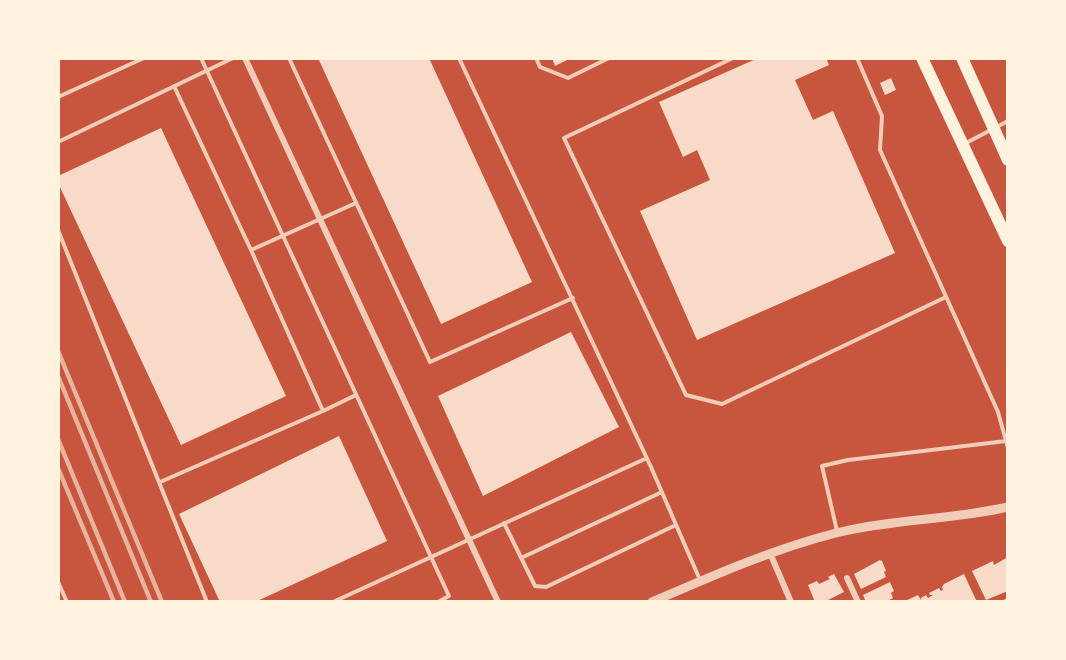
<!DOCTYPE html>
<style>
body{margin:0}
#map{position:relative;width:1066px;height:660px;overflow:hidden;background:#c8553d;font-family:"Sofia Sans Condensed",sans-serif}
canvas{display:block}
.frame{position:absolute;inset:0;border:60px solid #fff3e0;pointer-events:none}
</style>
<div id="map">
<canvas width="1066" height="660"></canvas>
<div class="frame"></div>
</div>
<script>
const ctx = document.querySelector('canvas').getContext('2d');
ctx.lineJoin = 'round';
function fill(path, color) {
  ctx.fillStyle = color;
  ctx.fill(path, 'evenodd');
}
function trace(path, color, width, dash) {
  ctx.strokeStyle = color;
  ctx.lineWidth = width;
  ctx.lineCap = dash ? 'butt' : 'round';
  ctx.setLineDash(dash || []);
  ctx.stroke(path);
}
fill(new Path2D(`
 M 318,58 L 429,58 L 532,282 L 441,324 Z
 M 552,58 L 571,58 L 555,66 Z
 M 758,58 L 826,58 L 829,65 L 795,80 L 813,120 L 833,111 L 895,253 L 697,340 L 640,211 L 710,180 L 697,150 L 683,157 L 659,102 Z
 M 891,78 L 896,90 L 885,95 L 880,83 Z
 M 161,128 L 286,396 L 181,445 L 58,183 L 58,176 Z
 M 571,332 L 619,427 L 483,496 L 438,396 Z
 M 339,436 L 387,541 L 255,602 L 220,602 L 179,514 Z
 M 1008,557 L 1008,591 L 986,600 L 972,571 L 993,561 L 994,565 Z
 M 880,560 L 882,561 L 886,571 L 884,572 L 886,577 L 861,589 L 854,574 Z
 M 834,574 L 844,592 L 824,602 L 815,602 L 808,585 L 817,581 L 819,584 L 830,579 L 828,577 Z
 M 964,574 L 977,602 L 903,602 L 918,595 L 921,600 L 921,598 L 926,595 L 928,598 L 933,595 L 930,595 L 929,593 L 939,588 L 941,591 L 943,590 L 942,587 L 944,584 Z
 M 890,582 L 894,591 L 891,593 L 893,598 L 885,602 L 866,602 L 863,595 Z`), '#f7dbc8');
trace(new Path2D(`
 M 201,58 L 449,596 L 438,602
 M 289,58 L 430,362 L 573,298
 M 459,58 L 651,467 L 700,580
 M 536,58 L 540,67 L 568,78 L 609,58
 M 733,58 L 564,138 L 686,395 L 722,404 L 946,297
 M 857,58 L 882,116 L 880,150 L 998,412 L 1006,441
 M 58,97 L 144,58
 M 58,142 L 233,58
 M 966,143 L 1008,121
 M 58,230 L 207,602
 M 251,250 L 356,203
 M 323,411 L 356,395
 M 160,482 L 323,411 L 251,250 L 174,86
 M 504,523 L 535,586 L 546,587 L 676,525
 M 837,531 L 822,466 L 848,460 L 1006,441 L 1008,448
 M 521,558 L 662,492
 M 58,582 L 67,602
 M 333,602 L 647,458`), '#f1ccb7', 4);
trace(new Path2D(`
 M 245,58 L 498,602
 M 770,553 L 791,602
 M 847,578 L 858,602
 M 1006,602 L 1008,601`), '#f1ccb7', 6);
trace(new Path2D(`
 M 652,602 C 712,576 773,549 836,533 C 892,519 951,520 1008,507`), '#f1ccb7', 9);
trace(new Path2D(`
 M 922,58 L 1008,241
 M 962,58 L 1008,160`), '#fff3e0', 12);
trace(new Path2D(`
 M 58,351 L 162,602
 M 58,376 L 151,602
 M 58,439 L 125,602
 M 58,468 L 114,602`), '#e9b49f', 4.5);
</script>
